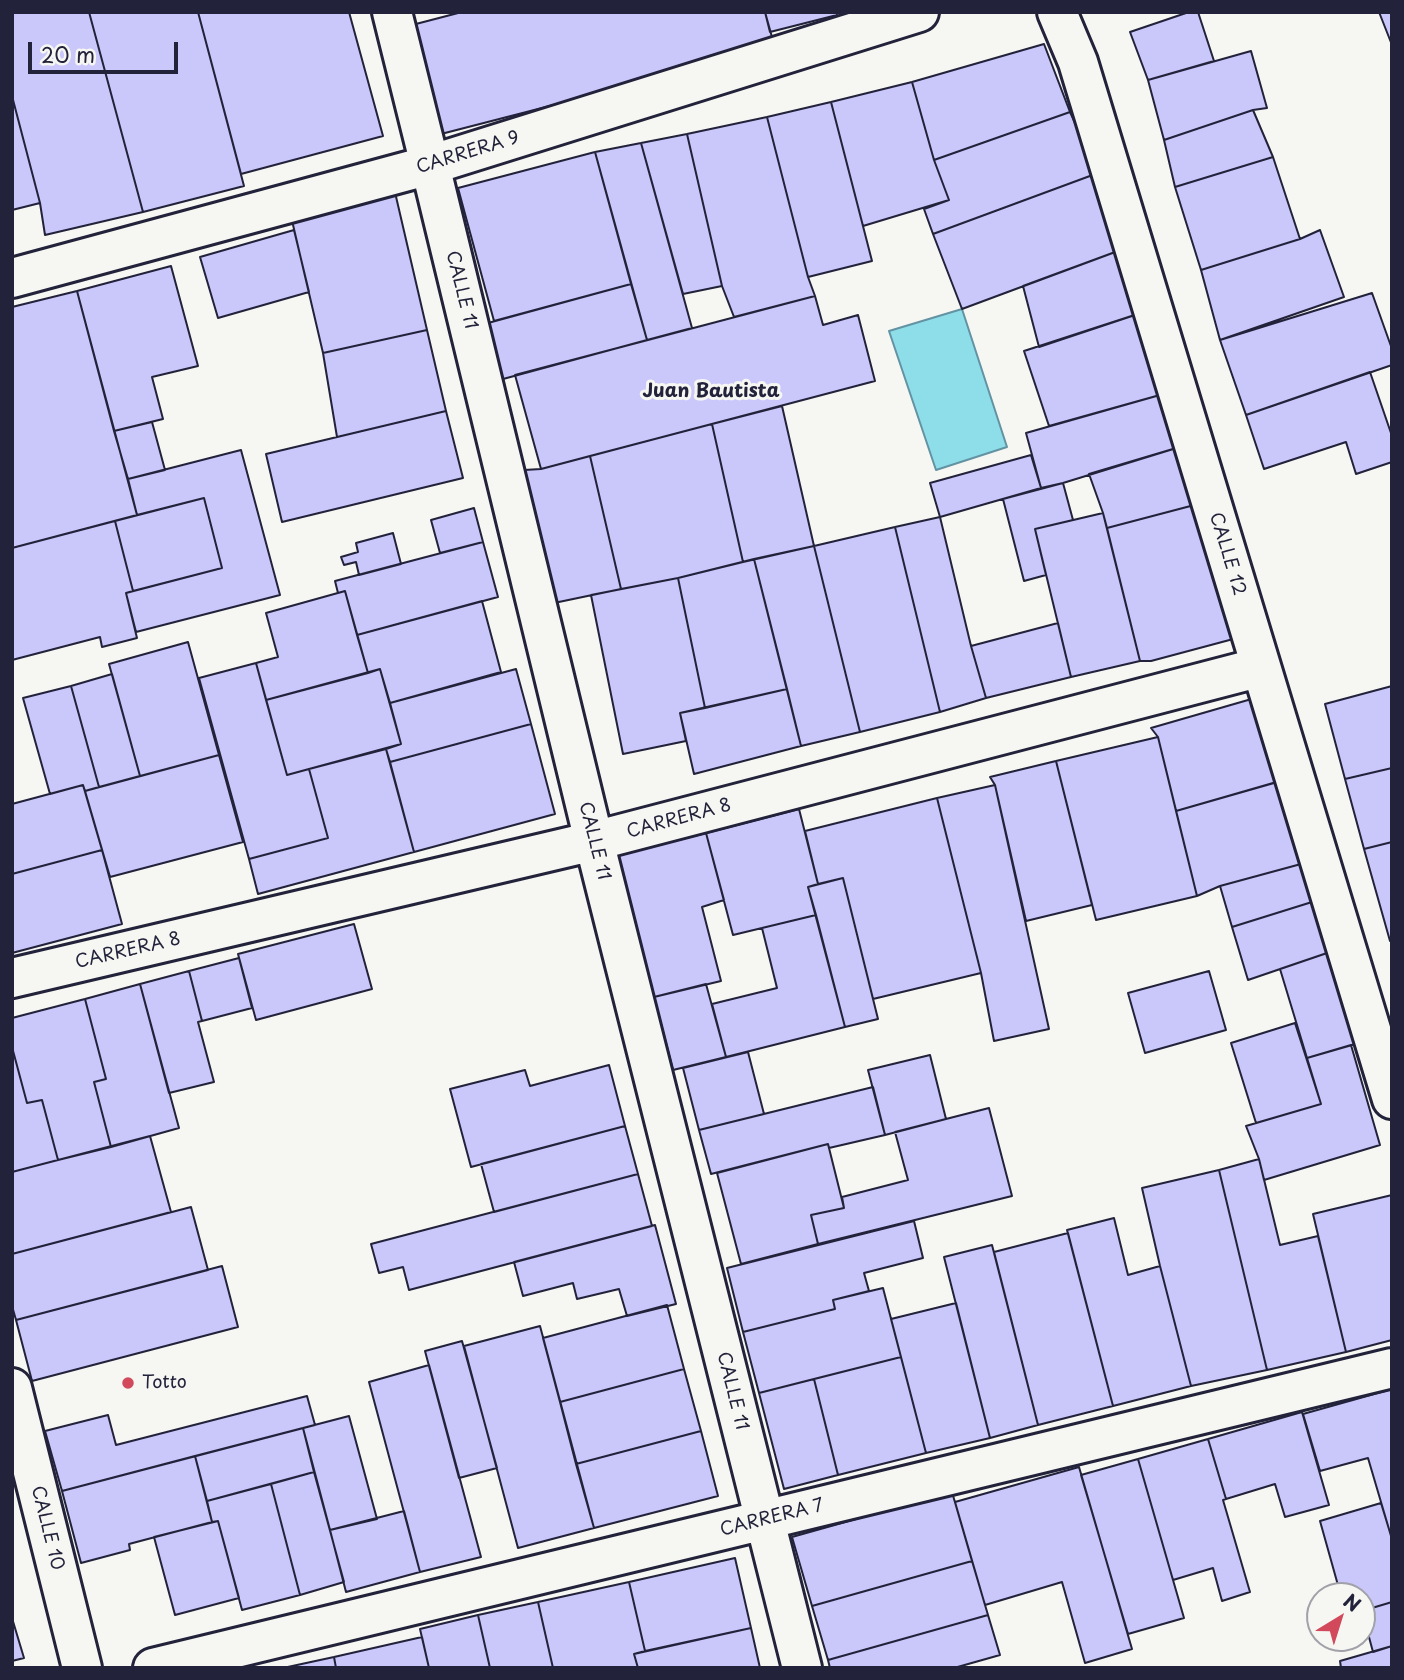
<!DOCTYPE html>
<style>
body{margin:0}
#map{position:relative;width:1404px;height:1680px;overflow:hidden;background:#f6f6f2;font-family:"Playpen Sans",sans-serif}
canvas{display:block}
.frame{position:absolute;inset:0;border:14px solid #22223b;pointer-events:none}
.north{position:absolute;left:1306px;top:1582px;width:70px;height:70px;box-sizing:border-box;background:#f6f6f2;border:2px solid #a1a1a9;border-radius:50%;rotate:38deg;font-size:19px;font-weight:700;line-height:28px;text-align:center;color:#22223b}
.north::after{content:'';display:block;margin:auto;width:24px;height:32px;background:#d1495b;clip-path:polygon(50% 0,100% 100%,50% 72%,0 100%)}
.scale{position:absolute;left:28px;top:42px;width:150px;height:32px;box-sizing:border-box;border:4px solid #22223b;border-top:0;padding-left:9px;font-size:21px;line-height:24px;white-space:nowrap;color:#22223b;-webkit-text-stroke:5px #f6f6f2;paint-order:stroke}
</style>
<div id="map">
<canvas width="1404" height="1680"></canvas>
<div class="frame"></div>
<div class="north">N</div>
<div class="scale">20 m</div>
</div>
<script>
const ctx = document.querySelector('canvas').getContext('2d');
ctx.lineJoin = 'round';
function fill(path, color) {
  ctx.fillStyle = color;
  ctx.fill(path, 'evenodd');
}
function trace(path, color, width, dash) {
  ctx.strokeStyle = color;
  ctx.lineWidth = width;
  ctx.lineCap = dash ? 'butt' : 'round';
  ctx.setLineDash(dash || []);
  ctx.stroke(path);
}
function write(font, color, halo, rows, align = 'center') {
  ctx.font = font + ' "Playpen Sans",sans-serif';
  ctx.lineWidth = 6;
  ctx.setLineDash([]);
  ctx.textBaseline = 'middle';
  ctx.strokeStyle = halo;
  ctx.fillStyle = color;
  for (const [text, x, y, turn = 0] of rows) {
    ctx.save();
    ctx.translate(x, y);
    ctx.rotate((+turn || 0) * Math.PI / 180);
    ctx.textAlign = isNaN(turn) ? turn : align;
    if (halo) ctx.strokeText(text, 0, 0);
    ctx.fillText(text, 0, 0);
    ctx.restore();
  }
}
const water = new Path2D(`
 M 962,309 L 1007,447 L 936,470 L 889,331 Z`);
fill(water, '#8edee9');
trace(water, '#6393a3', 2);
const building = new Path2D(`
 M 12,12 L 89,12 L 143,212 L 45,235 L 40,203 L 12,96 Z
 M 89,12 L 198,12 L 244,186 L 143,212 Z
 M 198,12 L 349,12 L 383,136 L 241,174 Z
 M 462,12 L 765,12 L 775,48 L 441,134 L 412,25 Z
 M 765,12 L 836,12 L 837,15 L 770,32 Z
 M 1189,12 L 1198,12 L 1214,61 L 1148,80 L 1130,32 Z
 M 1379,12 L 1392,12 L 1392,45 Z
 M 1044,44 L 1070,112 L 934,160 L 912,82 Z
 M 1251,51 L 1267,108 L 1253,110 L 1164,140 L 1148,80 Z
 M 912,82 L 934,160 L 949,200 L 863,226 L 831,102 Z
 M 12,96 L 40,203 L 12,210 Z
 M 831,102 L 872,261 L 808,277 L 767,117 Z
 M 1253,110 L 1273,157 L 1175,187 L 1164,140 Z
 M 1070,112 L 1098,173 L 933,234 L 924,209 L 949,200 L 934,160 Z
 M 767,117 L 808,277 L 815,296 L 734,317 L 722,286 L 687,134 Z
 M 687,134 L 722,286 L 683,294 L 641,143 Z
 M 641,143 L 692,328 L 647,340 L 595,152 Z
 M 595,152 L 631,284 L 494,321 L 458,188 Z
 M 1273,157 L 1300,239 L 1201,270 L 1175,187 Z
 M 1098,173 L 1126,248 L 962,309 L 933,234 Z
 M 394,188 L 427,330 L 323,353 L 290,212 Z
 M 294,230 L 309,292 L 218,318 L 200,257 Z
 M 1320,230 L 1344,297 L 1220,340 L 1201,270 L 1300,239 Z
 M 1126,248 L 1150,310 L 1039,347 L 1023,286 Z
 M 171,266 L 198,366 L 152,377 L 163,419 L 114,431 L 77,291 Z
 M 631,284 L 647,340 L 492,382 L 477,326 Z
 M 77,291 L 137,515 L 12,548 L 12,307 Z
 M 1372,293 L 1392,349 L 1392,365 L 1246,415 L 1220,340 Z
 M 815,296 L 823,325 L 858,315 L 875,381 L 541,469 L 515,375 Z
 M 1150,310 L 1167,393 L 1049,426 L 1024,351 Z
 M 427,330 L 446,411 L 337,437 L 323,353 Z
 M 1370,372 L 1392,436 L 1392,462 L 1356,474 L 1346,442 L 1264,469 L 1246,415 Z
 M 1167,393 L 1183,446 L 1063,483 L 1041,488 L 1026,433 Z
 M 782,406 L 814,546 L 743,562 L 712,424 Z
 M 446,411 L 463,478 L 282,522 L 266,454 Z
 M 152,422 L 165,470 L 128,479 L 114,431 Z
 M 712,424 L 743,562 L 678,578 L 621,589 L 590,456 Z
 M 1183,446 L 1202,503 L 1107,528 L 1103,513 L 1089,474 Z
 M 241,450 L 280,595 L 136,632 L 126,593 L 222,568 L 204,498 L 137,515 L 128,479 Z
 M 1031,455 L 1041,488 L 940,517 L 930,483 Z
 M 590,456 L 621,589 L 554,603 L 524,470 L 541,469 Z
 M 1063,483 L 1073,520 L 1035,529 L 1046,575 L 1024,581 L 1003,499 Z
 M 204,498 L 222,568 L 133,591 L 115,521 Z
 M 1202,503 L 1237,638 L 1151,661 L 1140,661 L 1107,528 Z
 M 474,508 L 483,542 L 440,553 L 431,520 Z
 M 1103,513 L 1140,661 L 1071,677 L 1035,529 Z
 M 940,517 L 971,646 L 986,698 L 940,712 L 895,527 Z
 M 115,521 L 133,591 L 126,593 L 137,638 L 102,647 L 100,637 L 12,660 L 12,548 Z
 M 895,527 L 940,712 L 860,732 L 814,546 Z
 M 393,533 L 401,564 L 359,575 L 356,562 L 344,565 L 341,557 L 358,552 L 356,543 Z
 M 483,542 L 498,597 L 357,635 L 345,591 L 338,593 L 335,581 Z
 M 814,546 L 860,732 L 801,746 L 754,559 Z
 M 754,559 L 787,689 L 705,708 L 678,578 Z
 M 678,578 L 705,708 L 680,713 L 686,741 L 623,754 L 591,595 Z
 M 345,591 L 368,673 L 266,700 L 256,663 L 278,657 L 266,613 Z
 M 482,601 L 501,672 L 390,703 L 380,669 L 368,673 L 357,635 Z
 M 1058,623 L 1071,677 L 986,698 L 971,646 Z
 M 188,642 L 219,755 L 140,776 L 109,664 Z
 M 256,663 L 287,775 L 309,769 L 328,838 L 249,859 L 199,678 Z
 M 380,669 L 401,744 L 287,775 L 266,700 Z
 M 516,669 L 531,724 L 390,762 L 386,749 L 401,744 L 390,703 Z
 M 112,674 L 140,776 L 99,787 L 71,686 Z
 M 71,686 L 99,787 L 85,791 L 83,785 L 50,794 L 23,698 Z
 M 1392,686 L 1392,768 L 1345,779 L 1325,704 Z
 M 787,689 L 801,746 L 694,774 L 680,713 Z
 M 1255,698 L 1280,781 L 1176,811 L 1158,737 L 1151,728 Z
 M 531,724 L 555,814 L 414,852 L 390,762 Z
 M 1158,737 L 1197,896 L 1096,920 L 1056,761 Z
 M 386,749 L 414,852 L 258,894 L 249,859 L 328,838 L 309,769 Z
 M 219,755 L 243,842 L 110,877 L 85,791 Z
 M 1056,761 L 1092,905 L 1026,921 L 995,785 L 990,777 Z
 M 1392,768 L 1392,842 L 1364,849 L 1345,779 Z
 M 1288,779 L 1301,864 L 1220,886 L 1197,896 L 1176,811 Z
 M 83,785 L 102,850 L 12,874 L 12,804 Z
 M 995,785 L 1049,1029 L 994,1041 L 981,973 L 937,798 Z
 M 937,798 L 981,973 L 873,999 L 843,878 L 818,884 L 805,831 Z
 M 799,809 L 818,884 L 808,887 L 816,915 L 733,935 L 706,833 Z
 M 706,833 L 724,900 L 702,907 L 721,981 L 654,997 L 618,855 Z
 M 1392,842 L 1392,941 L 1390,941 L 1364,849 Z
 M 102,850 L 122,924 L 12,953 L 12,874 Z
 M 1301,864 L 1312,902 L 1232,927 L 1220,886 Z
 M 843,878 L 878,1019 L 845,1027 L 808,887 Z
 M 1312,902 L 1330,952 L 1248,980 L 1232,927 Z
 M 816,915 L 845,1027 L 726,1057 L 712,1004 L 777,988 L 762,928 Z
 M 354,924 L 372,989 L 256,1020 L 238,954 Z
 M 1330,952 L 1359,1043 L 1307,1058 L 1280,969 Z
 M 239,958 L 252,1008 L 202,1021 L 189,971 Z
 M 189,971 L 202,1021 L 198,1022 L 214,1082 L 169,1093 L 140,984 Z
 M 1209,971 L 1226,1030 L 1145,1053 L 1128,993 Z
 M 140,984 L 179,1128 L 111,1147 L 94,1082 L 106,1079 L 85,999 Z
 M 706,984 L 726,1057 L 673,1070 L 654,997 Z
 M 85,999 L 106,1079 L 94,1082 L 111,1147 L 58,1160 L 42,1100 L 27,1103 L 12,1047 L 12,1018 Z
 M 1295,1023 L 1321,1104 L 1256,1123 L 1231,1043 Z
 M 1351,1045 L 1380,1145 L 1264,1180 L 1259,1159 L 1246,1126 L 1321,1104 L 1307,1058 Z
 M 12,1047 L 27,1103 L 42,1100 L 58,1160 L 12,1172 Z
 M 748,1052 L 764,1114 L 699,1130 L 683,1068 Z
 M 930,1055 L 946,1119 L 885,1135 L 868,1070 Z
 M 609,1065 L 625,1126 L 471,1167 L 450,1089 L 525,1070 L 530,1086 Z
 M 873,1087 L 885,1135 L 829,1148 L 828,1144 L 711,1174 L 699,1130 Z
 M 989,1108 L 1012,1196 L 818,1244 L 811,1215 L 844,1208 L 842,1197 L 908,1180 L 895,1132 Z
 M 625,1126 L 638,1174 L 494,1212 L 481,1164 Z
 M 150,1136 L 171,1212 L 12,1254 L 12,1172 Z
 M 828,1144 L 844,1208 L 811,1215 L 818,1244 L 741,1264 L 717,1173 Z
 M 1259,1159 L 1280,1245 L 1318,1236 L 1346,1352 L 1267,1370 L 1219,1170 Z
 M 1219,1170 L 1267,1370 L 1191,1386 L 1160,1266 L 1142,1188 Z
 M 638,1174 L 652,1226 L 409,1290 L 403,1267 L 379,1273 L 371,1244 Z
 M 1392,1195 L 1392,1340 L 1346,1352 L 1313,1214 Z
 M 191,1207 L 208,1270 L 16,1320 L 12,1306 L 12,1254 Z
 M 1114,1218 L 1128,1275 L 1160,1266 L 1191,1386 L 1113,1406 L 1067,1230 Z
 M 914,1221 L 923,1258 L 864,1273 L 869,1291 L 833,1300 L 835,1309 L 743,1332 L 727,1268 Z
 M 655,1225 L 676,1304 L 627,1316 L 619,1289 L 577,1299 L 573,1283 L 523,1296 L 514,1262 Z
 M 1068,1233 L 1113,1406 L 1038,1425 L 994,1252 Z
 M 992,1245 L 1038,1425 L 990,1438 L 944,1257 Z
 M 222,1266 L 238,1327 L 32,1381 L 16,1320 Z
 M 883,1288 L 901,1357 L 759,1393 L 743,1332 L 835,1309 L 833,1300 Z
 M 956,1303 L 990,1438 L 926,1453 L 891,1319 Z
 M 667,1305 L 684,1369 L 560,1402 L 543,1338 Z
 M 540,1326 L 594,1528 L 518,1548 L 464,1346 Z
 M 462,1341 L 497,1468 L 459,1478 L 425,1351 Z
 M 901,1357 L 926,1453 L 838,1475 L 814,1379 Z
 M 429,1365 L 481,1557 L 420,1572 L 369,1382 Z
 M 684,1369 L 701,1431 L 576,1464 L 560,1402 Z
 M 814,1379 L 838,1475 L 784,1489 L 759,1393 Z
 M 1392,1389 L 1392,1535 L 1391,1536 L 1368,1458 L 1320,1471 L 1303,1414 Z
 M 307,1396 L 315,1425 L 62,1491 L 45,1431 L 108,1415 L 116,1445 Z
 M 1302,1412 L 1329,1505 L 1285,1517 L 1275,1484 L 1226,1499 L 1208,1439 Z
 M 349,1416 L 377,1519 L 330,1530 L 303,1428 Z
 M 303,1428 L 314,1472 L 207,1501 L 195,1456 Z
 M 701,1431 L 718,1496 L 594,1528 L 576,1464 Z
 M 1208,1439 L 1226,1499 L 1223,1500 L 1250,1592 L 1222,1601 L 1213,1568 L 1173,1580 L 1138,1459 Z
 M 195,1456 L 212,1522 L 129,1544 L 130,1550 L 81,1563 L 62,1491 Z
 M 1138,1459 L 1184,1618 L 1128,1634 L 1081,1475 Z
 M 1079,1467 L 1132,1649 L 1085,1663 L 1062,1582 L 985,1605 L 955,1502 Z
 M 314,1472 L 344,1582 L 300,1595 L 271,1484 Z
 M 271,1484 L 300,1595 L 242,1610 L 218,1521 L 212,1522 L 207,1501 Z
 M 952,1492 L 972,1561 L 812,1606 L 792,1537 Z
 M 1381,1503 L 1392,1539 L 1392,1602 L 1362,1611 L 1362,1596 L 1341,1596 L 1320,1521 Z
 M 404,1511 L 420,1572 L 346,1592 L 330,1530 Z
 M 218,1521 L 239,1598 L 175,1615 L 154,1537 Z
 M 735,1558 L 751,1628 L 645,1651 L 629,1582 Z
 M 972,1561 L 988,1615 L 828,1660 L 812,1606 Z
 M 629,1582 L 645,1651 L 634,1654 L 638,1668 L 553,1668 L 538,1602 Z
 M 538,1602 L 553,1668 L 490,1668 L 478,1615 Z
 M 1392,1602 L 1392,1646 L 1373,1652 L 1362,1611 Z
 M 478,1615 L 490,1668 L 429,1668 L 420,1629 Z
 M 988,1615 L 1000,1655 L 954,1668 L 830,1668 L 828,1660 Z
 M 12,1618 L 24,1658 L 12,1661 Z
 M 751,1628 L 760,1668 L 638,1668 L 634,1654 Z
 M 422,1637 L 429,1668 L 336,1668 L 334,1657 Z
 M 1392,1646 L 1392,1668 L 1341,1668 L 1340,1661 Z
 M 334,1657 L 336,1668 L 283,1668 Z`);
fill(building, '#cac7fa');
trace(building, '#22223b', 2);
const street = new Path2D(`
 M 392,12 L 430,165 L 594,841 L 802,1668
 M 1057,12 L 1078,62 L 1392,1099
 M 12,278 L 430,165 L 919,12
 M 12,978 L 594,841 L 1261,667
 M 153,1668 L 1392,1368`);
const secondary = new Path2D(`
 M 12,1388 L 82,1668`);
trace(street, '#22223b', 44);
trace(secondary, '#22223b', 44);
trace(street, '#f6f6f2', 38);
trace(secondary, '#f6f6f2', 38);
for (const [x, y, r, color] of [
 [128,1383,7,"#d1495b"]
]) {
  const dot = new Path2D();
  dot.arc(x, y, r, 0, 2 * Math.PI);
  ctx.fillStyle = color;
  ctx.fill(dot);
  trace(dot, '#f6f6f2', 2.5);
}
write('18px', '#22223b', '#f6f6f2', [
 ["CARRERA 9",468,153,-17],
 ["CALLE 11",461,290,76],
 ["CALLE 12",1227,554,73],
 ["CARRERA 8",679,819,-15],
 ["CALLE 11",594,841,76],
 ["CARRERA 8",128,951,-13],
 ["CALLE 11",732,1391,76],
 ["CARRERA 7",772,1518,-14],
 ["CALLE 10",47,1528,76]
]);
write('18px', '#22223b', '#f6f6f2', [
 ["Totto",142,1383]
], 'left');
write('bold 19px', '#22223b', '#f6f6f2', [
 ["Juan Bautista",711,392]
]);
</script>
